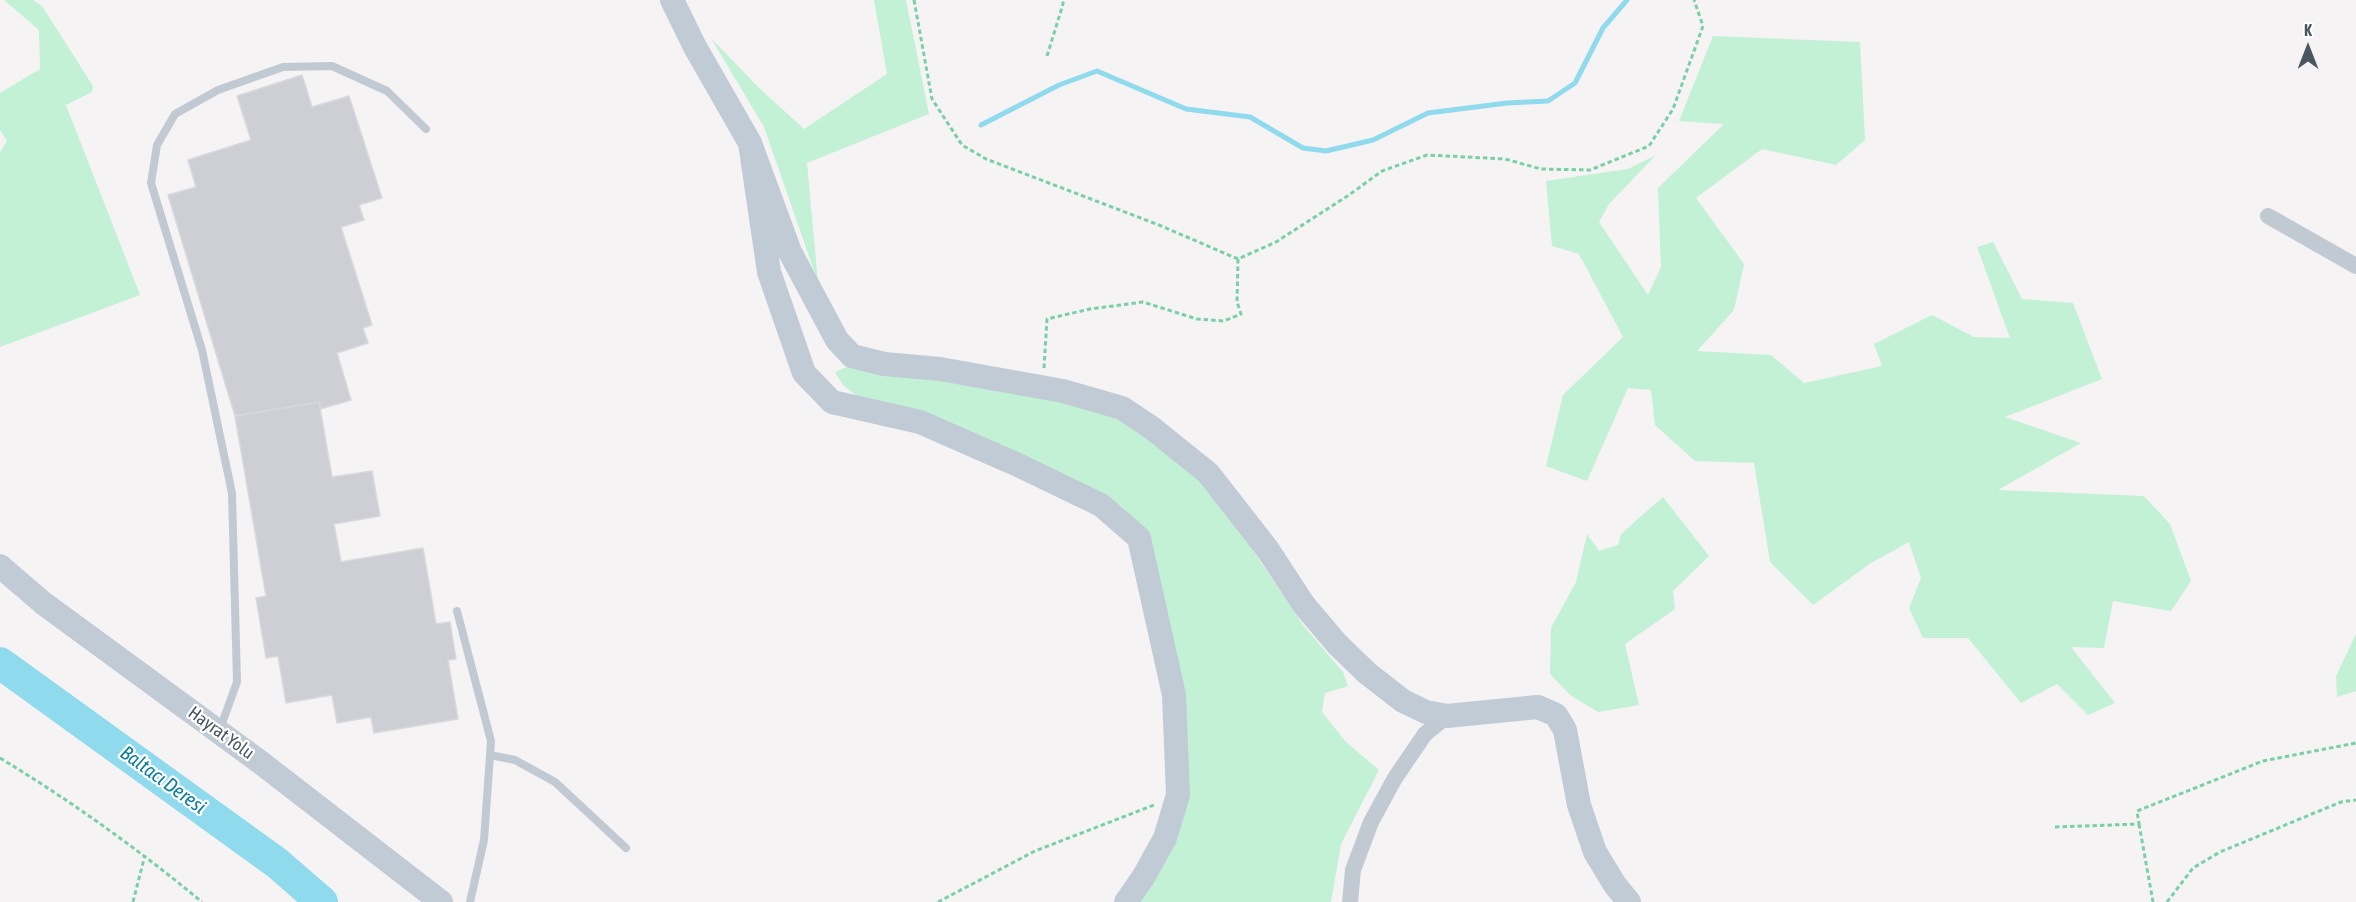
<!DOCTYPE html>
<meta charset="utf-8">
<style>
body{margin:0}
#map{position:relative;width:2356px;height:902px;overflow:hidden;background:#f5f3f3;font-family:"Asap Condensed",sans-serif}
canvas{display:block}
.north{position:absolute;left:2278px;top:18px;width:60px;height:60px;-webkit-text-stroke:4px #fff;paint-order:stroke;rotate:0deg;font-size:16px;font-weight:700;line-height:24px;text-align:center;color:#4a5661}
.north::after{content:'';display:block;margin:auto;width:21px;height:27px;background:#4a5661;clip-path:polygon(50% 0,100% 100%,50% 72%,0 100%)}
</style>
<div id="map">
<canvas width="2356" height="902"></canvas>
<div class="north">K</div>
</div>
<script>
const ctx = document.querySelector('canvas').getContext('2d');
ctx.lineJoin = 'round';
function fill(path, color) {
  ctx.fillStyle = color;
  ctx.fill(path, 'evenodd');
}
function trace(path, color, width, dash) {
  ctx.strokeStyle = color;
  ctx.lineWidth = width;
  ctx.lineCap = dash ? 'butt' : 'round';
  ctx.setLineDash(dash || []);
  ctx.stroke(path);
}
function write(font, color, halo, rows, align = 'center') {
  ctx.font = font + ' "Asap Condensed",sans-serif';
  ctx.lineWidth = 4.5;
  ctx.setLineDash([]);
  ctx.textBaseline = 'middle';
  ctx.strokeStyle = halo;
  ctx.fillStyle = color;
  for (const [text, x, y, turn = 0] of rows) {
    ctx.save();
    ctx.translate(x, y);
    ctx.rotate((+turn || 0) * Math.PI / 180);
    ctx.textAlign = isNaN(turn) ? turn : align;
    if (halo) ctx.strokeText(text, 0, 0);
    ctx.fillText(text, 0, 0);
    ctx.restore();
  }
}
fill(new Path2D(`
 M 4,0 L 33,0 L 42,6 L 93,86 L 92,92 L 66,105 L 140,295 L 0,347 L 0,152 L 7,141 L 0,130 L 0,93 L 40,69 L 39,30 Z
 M 874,0 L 906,0 L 929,114 L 807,163 L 818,282 L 764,127 L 711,38 L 758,87 L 804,129 L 887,74 Z
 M 1713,36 L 1860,42 L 1865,140 L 1836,165 L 1762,149 L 1696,198 L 1744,264 L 1734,310 L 1697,351 L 1771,355 L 1804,383 L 1882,366 L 1874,344 L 1932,315 L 1974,337 L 2010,338 L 1977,247 L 1993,242 L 2022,299 L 2073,303 L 2102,379 L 2005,417 L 2081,443 L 1998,490 L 2144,496 L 2170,524 L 2191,581 L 2171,611 L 2113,601 L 2104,648 L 2071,647 L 2115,703 L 2088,715 L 2057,684 L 2021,703 L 1968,638 L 1923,638 L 1909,608 L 1921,578 L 1909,542 L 1871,563 L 1813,605 L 1770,562 L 1754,463 L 1695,461 L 1655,425 L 1651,390 L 1628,388 L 1587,481 L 1546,466 L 1563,395 L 1623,337 L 1579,254 L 1552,246 L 1546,181 L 1628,169 L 1656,155 L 1609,204 L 1599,222 L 1648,295 L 1661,267 L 1658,188 L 1724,124 L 1679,121 Z
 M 849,366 L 935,376 L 1118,413 L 1193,470 L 1236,525 L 1303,625 L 1343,672 L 1348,686 L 1325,693 L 1322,712 L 1346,742 L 1379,770 L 1341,844 L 1331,902 L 1140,902 L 1186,799 L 1150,542 L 1121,506 L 1050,472 L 859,398 L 843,385 L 835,372 Z
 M 1663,497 L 1709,556 L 1673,591 L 1675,609 L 1625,644 L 1639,705 L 1598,712 L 1570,695 L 1550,674 L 1551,628 L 1576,582 L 1587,534 L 1599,551 L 1618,545 L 1621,534 Z
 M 2356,634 L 2356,691 L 2337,697 L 2336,676 Z`), '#c3f1d5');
trace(new Path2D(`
 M 981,125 L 1059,85 L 1097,71 L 1186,109 L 1250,117 L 1303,148 L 1326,151 L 1373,140 L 1428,113 L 1507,103 L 1548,101 L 1575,83 L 1603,28 L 1627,0`), '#90daee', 5);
trace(new Path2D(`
 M 0,663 L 277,863 L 322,902`), '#90daee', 32);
const building = new Path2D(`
 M 302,75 L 312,107 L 349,96 L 382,198 L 359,205 L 364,220 L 341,227 L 372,325 L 363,328 L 368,343 L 337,353 L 351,400 L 320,409 L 319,402 L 235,416 L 168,195 L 196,187 L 188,160 L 251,140 L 237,96 Z
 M 319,402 L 332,477 L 372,471 L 380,516 L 334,524 L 341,562 L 423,548 L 436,624 L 450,622 L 456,659 L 448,660 L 458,719 L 374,733 L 371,717 L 337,723 L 332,695 L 286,703 L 278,656 L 266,658 L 256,598 L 266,596 L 235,416 Z`);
fill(building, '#cdcfd5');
trace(building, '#d7d9de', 1.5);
trace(new Path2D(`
 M 914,0 L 932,99 L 962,145 L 986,159 L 1159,225 L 1238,259 L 1276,242 L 1349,195 L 1382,171 L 1427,155 L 1505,159 L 1541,169 L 1590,170 L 1649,146 L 1673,109 L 1703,26 L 1694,0
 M 1047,56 L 1063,4 L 1063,0
 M 1044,368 L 1047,319 L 1090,309 L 1143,302 L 1197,319 L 1224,321 L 1241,314 L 1237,302 L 1238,259
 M 0,758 C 71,801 138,849 202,902
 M 2139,824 L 2153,902
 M 2055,827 L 2139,824 L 2137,811 L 2263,761 L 2356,743
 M 133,902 L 145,855
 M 938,902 L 1035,851 L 1154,805
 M 2167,902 L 2193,868 L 2220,852 L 2341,802 L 2356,800`), '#7ad0a6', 3, [4.5, 3]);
trace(new Path2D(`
 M 457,611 L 491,741 L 484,840 L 470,902
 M 220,729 L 237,682 L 232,493 L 202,350 L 151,183 L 157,145 L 175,114 L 218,90 L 283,67 L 332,66 L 387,91 L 426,129
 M 490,755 L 515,760 L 555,782 L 626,848`), '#c1cad2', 8);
trace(new Path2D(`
 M 2268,216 L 2356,266
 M 1350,902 L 1353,870 L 1371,822 L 1395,778 L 1425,734 L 1447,716`), '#c1cad2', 16);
trace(new Path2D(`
 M 672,0 L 695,47 L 750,143 L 769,272 L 804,373 L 832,402 L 920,422 L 1018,465 L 1101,505 L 1139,538 L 1174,695 L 1178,795 L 1165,838 L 1144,876 L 1126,902
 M 750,143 L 790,252 L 837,340 L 852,356 L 884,364 L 940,369 L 1063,391 L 1122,408 L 1152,428 L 1208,473 L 1268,550 L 1304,605 L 1337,644 L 1367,673 L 1403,701 L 1426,712 L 1447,716 L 1538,707 L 1556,715 L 1565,730 L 1579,805 L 1595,852 L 1615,885 L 1629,902
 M 0,566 L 43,603 L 260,762 L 441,902`), '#c1cbd6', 24);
write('18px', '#4a5661', '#fff', [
 ["Hayrat Yolu",221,733,36]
]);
write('italic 20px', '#0c7c9b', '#fff', [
 ["Baltacı Deresi",163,780,36]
]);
</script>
